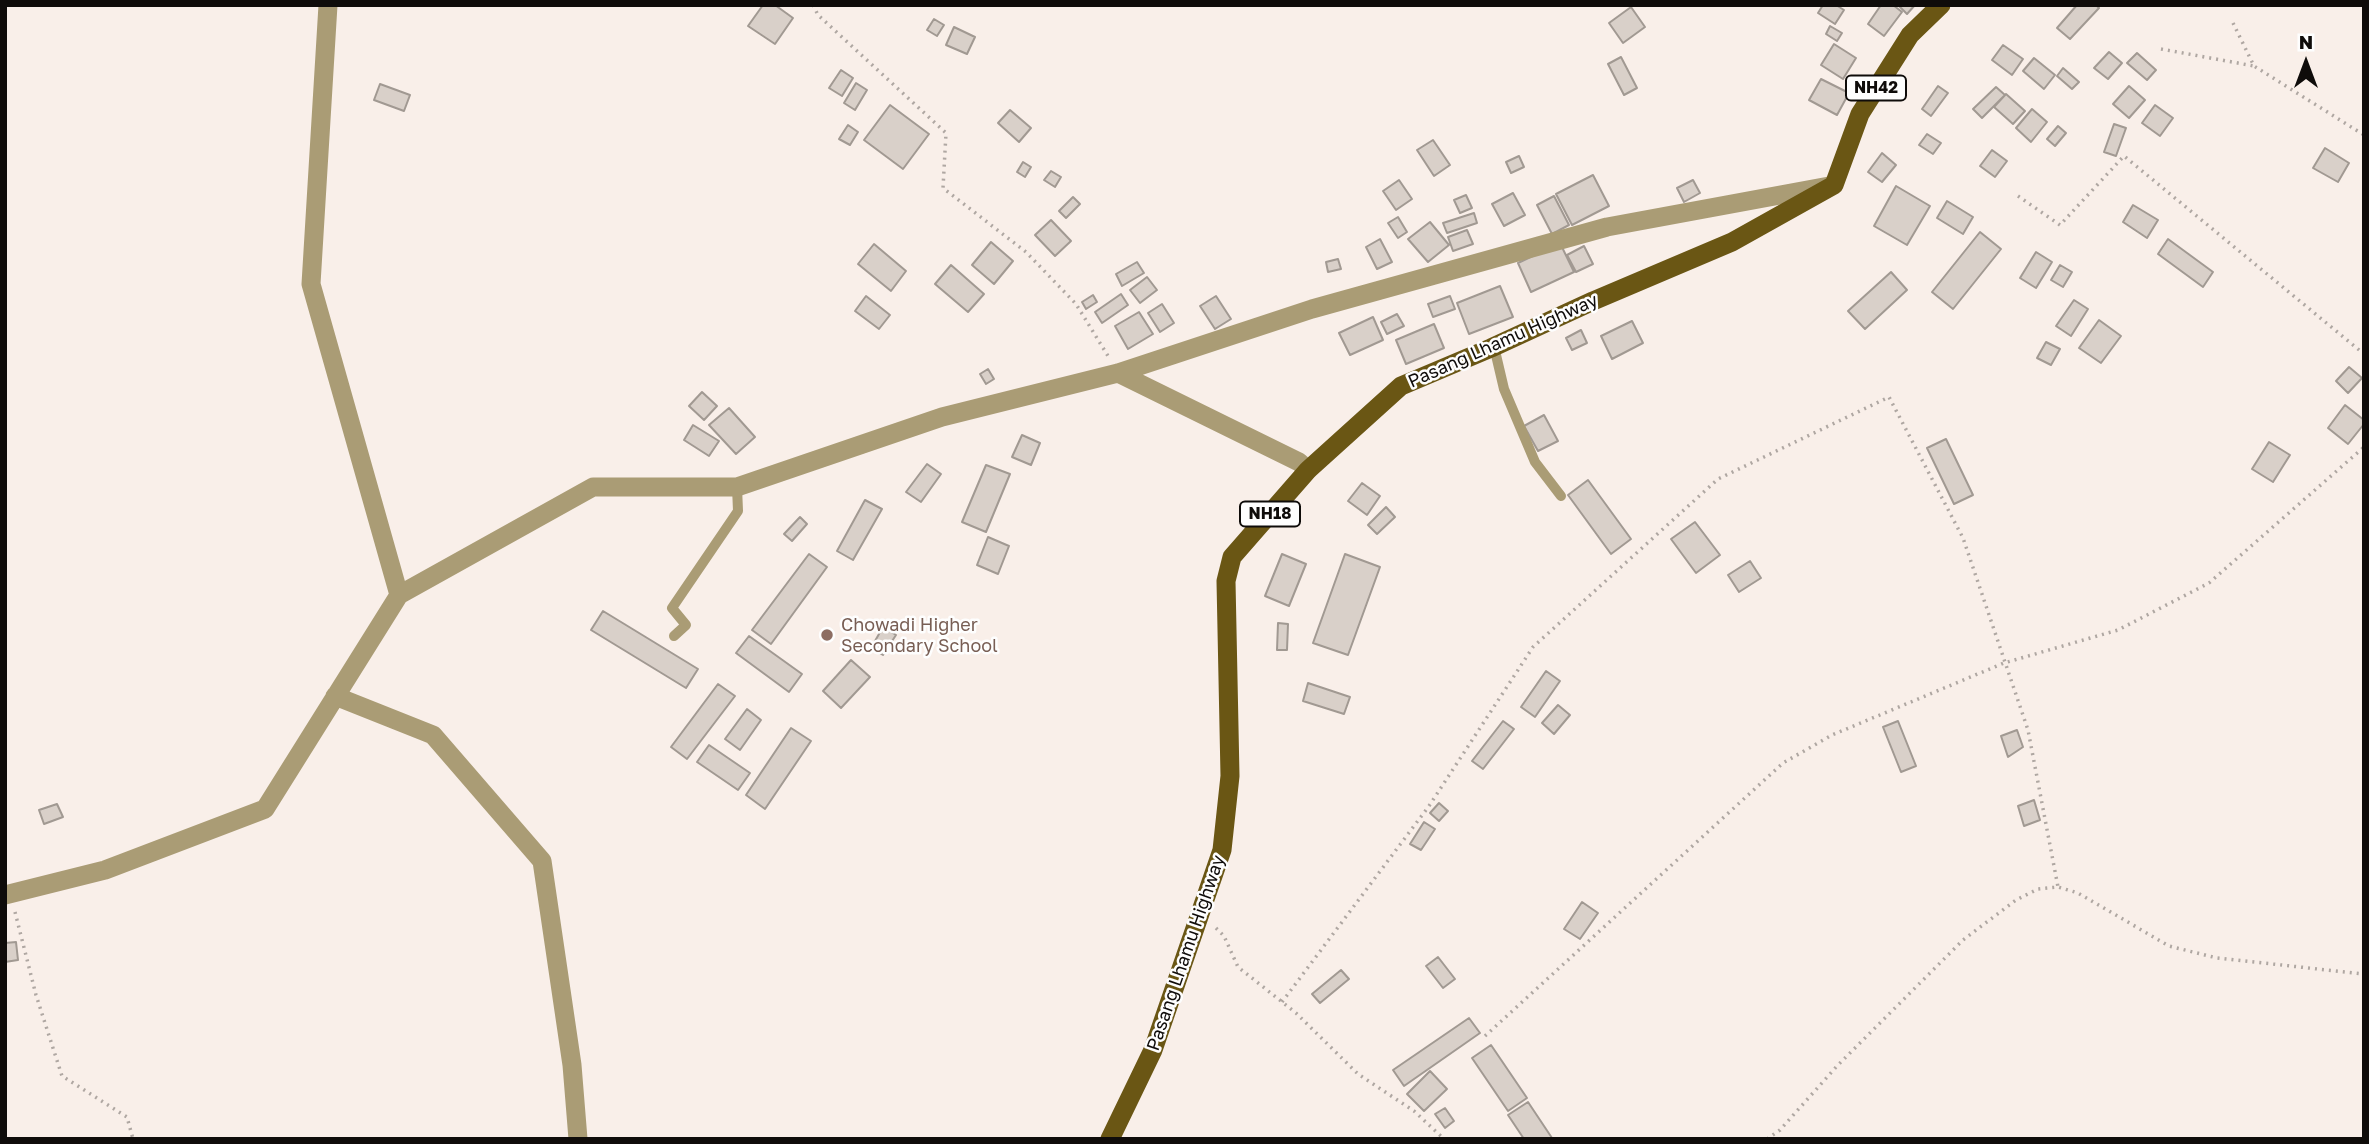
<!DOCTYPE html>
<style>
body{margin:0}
#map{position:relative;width:2369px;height:1144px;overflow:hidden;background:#f9efe9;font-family:"Golos Text",sans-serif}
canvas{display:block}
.frame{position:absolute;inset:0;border:7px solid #0f0c0a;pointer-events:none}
.north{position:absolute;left:2271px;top:28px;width:70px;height:70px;-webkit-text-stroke:5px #fefefe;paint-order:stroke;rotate:0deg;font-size:19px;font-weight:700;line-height:28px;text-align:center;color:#0f0c0a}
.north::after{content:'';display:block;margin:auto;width:24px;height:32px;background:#0f0c0a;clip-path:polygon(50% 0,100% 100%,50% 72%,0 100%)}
</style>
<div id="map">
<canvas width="2369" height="1144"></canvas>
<div class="frame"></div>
<div class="north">N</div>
</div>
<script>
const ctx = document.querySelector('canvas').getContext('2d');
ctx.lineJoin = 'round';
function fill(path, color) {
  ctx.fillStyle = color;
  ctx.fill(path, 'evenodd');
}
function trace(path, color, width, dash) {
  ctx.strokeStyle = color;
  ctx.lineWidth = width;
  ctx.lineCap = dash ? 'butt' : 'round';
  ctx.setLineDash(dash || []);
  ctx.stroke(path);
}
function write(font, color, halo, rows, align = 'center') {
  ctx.font = font + ' "Golos Text",sans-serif';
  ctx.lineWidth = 5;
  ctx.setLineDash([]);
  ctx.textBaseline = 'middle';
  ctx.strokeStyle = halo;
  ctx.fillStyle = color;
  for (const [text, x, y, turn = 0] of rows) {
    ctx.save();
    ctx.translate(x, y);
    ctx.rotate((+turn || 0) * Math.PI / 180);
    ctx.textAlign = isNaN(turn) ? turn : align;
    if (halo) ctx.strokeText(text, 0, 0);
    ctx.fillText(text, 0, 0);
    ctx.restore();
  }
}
const building = new Path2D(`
 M 763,5 L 775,5 L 793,18 L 775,44 L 748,26 Z
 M 1823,5 L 1836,5 L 1844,10 L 1835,24 L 1818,13 Z
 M 1881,5 L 1893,5 L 1902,12 L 1884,36 L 1868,24 Z
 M 1898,5 L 1915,5 L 1907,14 Z
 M 2077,5 L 2096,5 L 2099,8 L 2070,39 L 2057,28 Z
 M 1631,7 L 1645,27 L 1623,43 L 1609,23 Z
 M 934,19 L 944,25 L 937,36 L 927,30 Z
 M 1830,26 L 1842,33 L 1837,41 L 1826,34 Z
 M 954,27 L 975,37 L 967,54 L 946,45 Z
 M 1834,44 L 1856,58 L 1843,79 L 1821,65 Z
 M 2003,45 L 2023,59 L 2012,75 L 1992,60 Z
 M 2109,52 L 2122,63 L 2108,79 L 2094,68 Z
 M 2137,53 L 2156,70 L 2147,80 L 2127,63 Z
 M 1621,57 L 1637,88 L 1624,95 L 1608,64 Z
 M 2034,58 L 2055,75 L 2044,89 L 2023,71 Z
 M 2063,68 L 2079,82 L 2072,89 L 2057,76 Z
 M 841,70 L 853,78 L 842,96 L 829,88 Z
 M 1821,79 L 1849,93 L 1837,115 L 1809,100 Z
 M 856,83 L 867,90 L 855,110 L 844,103 Z
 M 380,84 L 410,95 L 404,111 L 374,100 Z
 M 1938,86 L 1948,93 L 1931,116 L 1922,109 Z
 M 2129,86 L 2145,100 L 2129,118 L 2113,104 Z
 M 1996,87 L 2005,95 L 1982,118 L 1973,109 Z
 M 2006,94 L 2025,111 L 2013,124 L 1994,107 Z
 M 890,105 L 929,134 L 903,169 L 864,140 Z
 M 2155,105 L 2173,118 L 2160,136 L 2142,123 Z
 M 2032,109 L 2047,122 L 2031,142 L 2016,128 Z
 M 1010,110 L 1031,128 L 1019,142 L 998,123 Z
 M 2114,124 L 2126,128 L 2116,156 L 2104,152 Z
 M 848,125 L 858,132 L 850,145 L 839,139 Z
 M 2058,126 L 2066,133 L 2055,146 L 2047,139 Z
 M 1927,134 L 1941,143 L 1933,154 L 1919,145 Z
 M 1433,140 L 1450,165 L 1434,176 L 1417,150 Z
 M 2325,148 L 2349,163 L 2338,182 L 2313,168 Z
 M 1992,150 L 2007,161 L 1995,177 L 1980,166 Z
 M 1882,153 L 1896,165 L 1882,182 L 1868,172 Z
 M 1519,156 L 1524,167 L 1511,173 L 1506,162 Z
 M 1023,162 L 1031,167 L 1025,177 L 1017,172 Z
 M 1051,171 L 1061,177 L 1055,187 L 1044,180 Z
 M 1593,175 L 1609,206 L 1572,225 L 1556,194 Z
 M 1399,180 L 1412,199 L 1396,210 L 1383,191 Z
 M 1693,180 L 1700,193 L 1684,202 L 1677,188 Z
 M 1896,186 L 1930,206 L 1907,245 L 1874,226 Z
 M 1513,193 L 1525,215 L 1504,226 L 1492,204 Z
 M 1466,195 L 1472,208 L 1460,213 L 1454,200 Z
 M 1554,196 L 1569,225 L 1552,234 L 1537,205 Z
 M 1073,197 L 1080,204 L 1066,218 L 1059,211 Z
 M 1947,201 L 1973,217 L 1963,234 L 1937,218 Z
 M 2133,205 L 2158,220 L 2147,238 L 2123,222 Z
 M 1474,213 L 1477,223 L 1447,233 L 1443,223 Z
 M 1398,217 L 1407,232 L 1398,238 L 1388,223 Z
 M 1051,220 L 1071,241 L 1055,256 L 1035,235 Z
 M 1430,222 L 1449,245 L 1428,262 L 1408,239 Z
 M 1467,230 L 1473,244 L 1453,251 L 1448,237 Z
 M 1980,232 L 2001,249 L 1953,309 L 1932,292 Z
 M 1380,239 L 1392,262 L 1377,269 L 1366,247 Z
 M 2168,239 L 2213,272 L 2203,287 L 2158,254 Z
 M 991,242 L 1013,261 L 994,284 L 972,265 Z
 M 1560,243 L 1574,272 L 1531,292 L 1518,263 Z
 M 874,244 L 906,271 L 891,291 L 858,264 Z
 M 1584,246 L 1593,264 L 1576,272 L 1567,255 Z
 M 2036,252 L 2052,262 L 2036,288 L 2020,278 Z
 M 1338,259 L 1341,269 L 1328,272 L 1326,262 Z
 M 1137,262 L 1144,273 L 1122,286 L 1116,274 Z
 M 951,265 L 984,294 L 968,312 L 935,284 Z
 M 2060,265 L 2072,272 L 2063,287 L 2051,280 Z
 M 1891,272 L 1907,290 L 1865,329 L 1848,311 Z
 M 1147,277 L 1157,290 L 1140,303 L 1130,290 Z
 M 1500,286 L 1513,317 L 1469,334 L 1457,303 Z
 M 1121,294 L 1128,305 L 1102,323 L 1095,312 Z
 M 1093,295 L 1097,302 L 1086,309 L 1082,302 Z
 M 866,296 L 890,315 L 879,329 L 855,311 Z
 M 1216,296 L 1231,319 L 1215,329 L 1200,306 Z
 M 1450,296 L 1455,309 L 1433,317 L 1428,304 Z
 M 2074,300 L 2088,309 L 2071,336 L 2056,326 Z
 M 1162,304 L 1174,323 L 1160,332 L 1148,313 Z
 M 1139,312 L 1153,334 L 1128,349 L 1115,326 Z
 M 1397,314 L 1404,326 L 1387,334 L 1381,322 Z
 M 1373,317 L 1383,340 L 1350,355 L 1339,333 Z
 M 2099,320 L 2121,336 L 2101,363 L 2079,348 Z
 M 1632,321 L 1643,343 L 1612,359 L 1601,336 Z
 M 1434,324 L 1444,348 L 1406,364 L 1396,340 Z
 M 1581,330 L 1587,343 L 1572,350 L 1566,338 Z
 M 2046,342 L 2060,349 L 2051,365 L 2037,358 Z
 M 2349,367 L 2362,378 L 2348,393 L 2336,381 Z
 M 988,369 L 994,379 L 986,384 L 980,374 Z
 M 702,392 L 717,406 L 704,420 L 689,406 Z
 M 2345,405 L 2364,420 L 2364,424 L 2348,444 L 2328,428 Z
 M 729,408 L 755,437 L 736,454 L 709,425 Z
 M 1544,415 L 1558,441 L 1538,451 L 1524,426 Z
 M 693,425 L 719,441 L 709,456 L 684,440 Z
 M 1022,435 L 1040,443 L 1031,465 L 1012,457 Z
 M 1946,439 L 1973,495 L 1954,504 L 1927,448 Z
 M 2269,442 L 2290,455 L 2273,482 L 2252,469 Z
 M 927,464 L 941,474 L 921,502 L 906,492 Z
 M 986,465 L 1010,474 L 986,532 L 962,522 Z
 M 1588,480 L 1631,539 L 1611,554 L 1568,495 Z
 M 1362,483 L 1380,496 L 1367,515 L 1348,501 Z
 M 865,500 L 882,509 L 853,560 L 837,551 Z
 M 1386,507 L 1395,517 L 1377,534 L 1368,525 Z
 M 800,517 L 807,524 L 792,541 L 784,534 Z
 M 1695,522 L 1720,555 L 1696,573 L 1671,539 Z
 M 988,537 L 1009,546 L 998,574 L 977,565 Z
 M 809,554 L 827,567 L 771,644 L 752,630 Z
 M 1282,554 L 1306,564 L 1289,606 L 1265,596 Z
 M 1345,554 L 1380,567 L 1348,655 L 1313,643 Z
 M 1750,561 L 1761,578 L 1739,592 L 1728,575 Z
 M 603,611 L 698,669 L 686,688 L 591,630 Z
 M 1278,623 L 1288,624 L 1287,650 L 1277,650 Z
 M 883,627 L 896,635 L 883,655 L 871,648 Z
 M 749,636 L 802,674 L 789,692 L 736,653 Z
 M 851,660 L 870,677 L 841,708 L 823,691 Z
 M 1546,671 L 1560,681 L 1535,717 L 1521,707 Z
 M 1308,683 L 1350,697 L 1344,714 L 1303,701 Z
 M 718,684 L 735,696 L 687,759 L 671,747 Z
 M 1558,705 L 1570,715 L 1554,734 L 1542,723 Z
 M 747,709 L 761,720 L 740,750 L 725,739 Z
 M 1503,721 L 1514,729 L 1483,769 L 1472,761 Z
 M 1898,721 L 1916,766 L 1901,772 L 1883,727 Z
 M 791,728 L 811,741 L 765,809 L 746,795 Z
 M 2017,730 L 2023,747 L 2008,757 L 2001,736 Z
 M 709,745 L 750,773 L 738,790 L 697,762 Z
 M 2034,800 L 2040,820 L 2024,826 L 2018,806 Z
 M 1439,803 L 1448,811 L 1439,821 L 1430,813 Z
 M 57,804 L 63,817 L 44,824 L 39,810 Z
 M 1424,822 L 1435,829 L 1421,850 L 1410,844 Z
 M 1582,902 L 1598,913 L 1580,939 L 1564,929 Z
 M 16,942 L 18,960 L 5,962 L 5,943 Z
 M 1438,957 L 1455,979 L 1443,988 L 1426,966 Z
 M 1341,970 L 1349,979 L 1320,1003 L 1312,994 Z
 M 1469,1018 L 1480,1033 L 1404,1086 L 1393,1070 Z
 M 1491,1045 L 1527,1098 L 1508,1111 L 1472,1058 Z
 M 1430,1071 L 1447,1089 L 1424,1111 L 1407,1094 Z
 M 1528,1102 L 1552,1138 L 1524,1139 L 1508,1115 Z
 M 1445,1108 L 1454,1121 L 1445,1128 L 1435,1114 Z`);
fill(building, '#d9d0c9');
trace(building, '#a19992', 2);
trace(new Path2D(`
 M 813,5 L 818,15 L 946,133 L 943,188 L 1026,252 L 1076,304 L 1108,356
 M 2233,23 L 2254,66 L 2364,135
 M 2161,49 L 2254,66
 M 2018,196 L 2060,225 L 2124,156 L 2364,354
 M 15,912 L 36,995 L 62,1076 L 127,1117 L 133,1139
 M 1216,928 L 1224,936 L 1238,967 L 1296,1013 L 1358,1074 L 1414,1111 L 1444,1139
 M 1282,1002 L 1429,806 L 1533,647 L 1718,479 L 1889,397 L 1963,538 L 2028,730 L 2058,887
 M 1485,1036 L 1783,763 L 1832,735 L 2004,663 L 2118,630 L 2209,583 L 2364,447
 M 1767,1139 L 1780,1130 L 1837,1066 L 1963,940 L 2016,900 L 2038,889 L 2058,887 L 2078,893 L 2169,946 L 2217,958 L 2364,974`), '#afa7a2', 3.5, [2, 5]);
trace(new Path2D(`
 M 1491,348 L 1496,355 L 1504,389 L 1535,462 L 1561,496
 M 674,636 L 686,625 L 672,608 L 738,511 L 737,487`), '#aa9c75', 10);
trace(new Path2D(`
 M 328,5 L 311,284 L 399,595
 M 1118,373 L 1299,462 L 1308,470
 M 335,696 L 433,735 L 542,861 L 572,1065 L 578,1139
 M 5,895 L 105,870 L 265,809 L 399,595 L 593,487 L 737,487 L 942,417 L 1118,373 L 1312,309 L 1607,227 L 1829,186`), '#aa9c75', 19);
trace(new Path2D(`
 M 1110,1139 L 1153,1050 L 1222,850 L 1230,776 L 1226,581 L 1232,557 L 1308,470 L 1401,386 L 1491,348 L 1593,301 L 1732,242 L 1834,185 L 1860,114 L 1910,35 L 1941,5`), '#6a5614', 19);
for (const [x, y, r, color] of [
 [827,635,7,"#8d6e63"]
]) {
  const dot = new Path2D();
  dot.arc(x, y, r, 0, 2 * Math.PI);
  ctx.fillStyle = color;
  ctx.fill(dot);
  trace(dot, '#fefefe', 2.5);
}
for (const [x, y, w] of [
 [1876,88,60],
 [1270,514,60]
]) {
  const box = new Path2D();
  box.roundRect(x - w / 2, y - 12.5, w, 25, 5);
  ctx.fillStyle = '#fefefe';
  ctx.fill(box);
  trace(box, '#0f0c0a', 2);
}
write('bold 16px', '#0f0c0a', null, [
 ["NH42",1876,88],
 ["NH18",1270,514]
]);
write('18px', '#0f0c0a', '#fefefe', [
 ["Pasang Lhamu Highway",1503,341,-24],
 ["Pasang Lhamu Highway",1186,953,-71]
]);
write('18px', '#785e54', '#fefefe', [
 ["Chowadi Higher",841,625],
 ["Secondary School",841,646]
], 'left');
</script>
